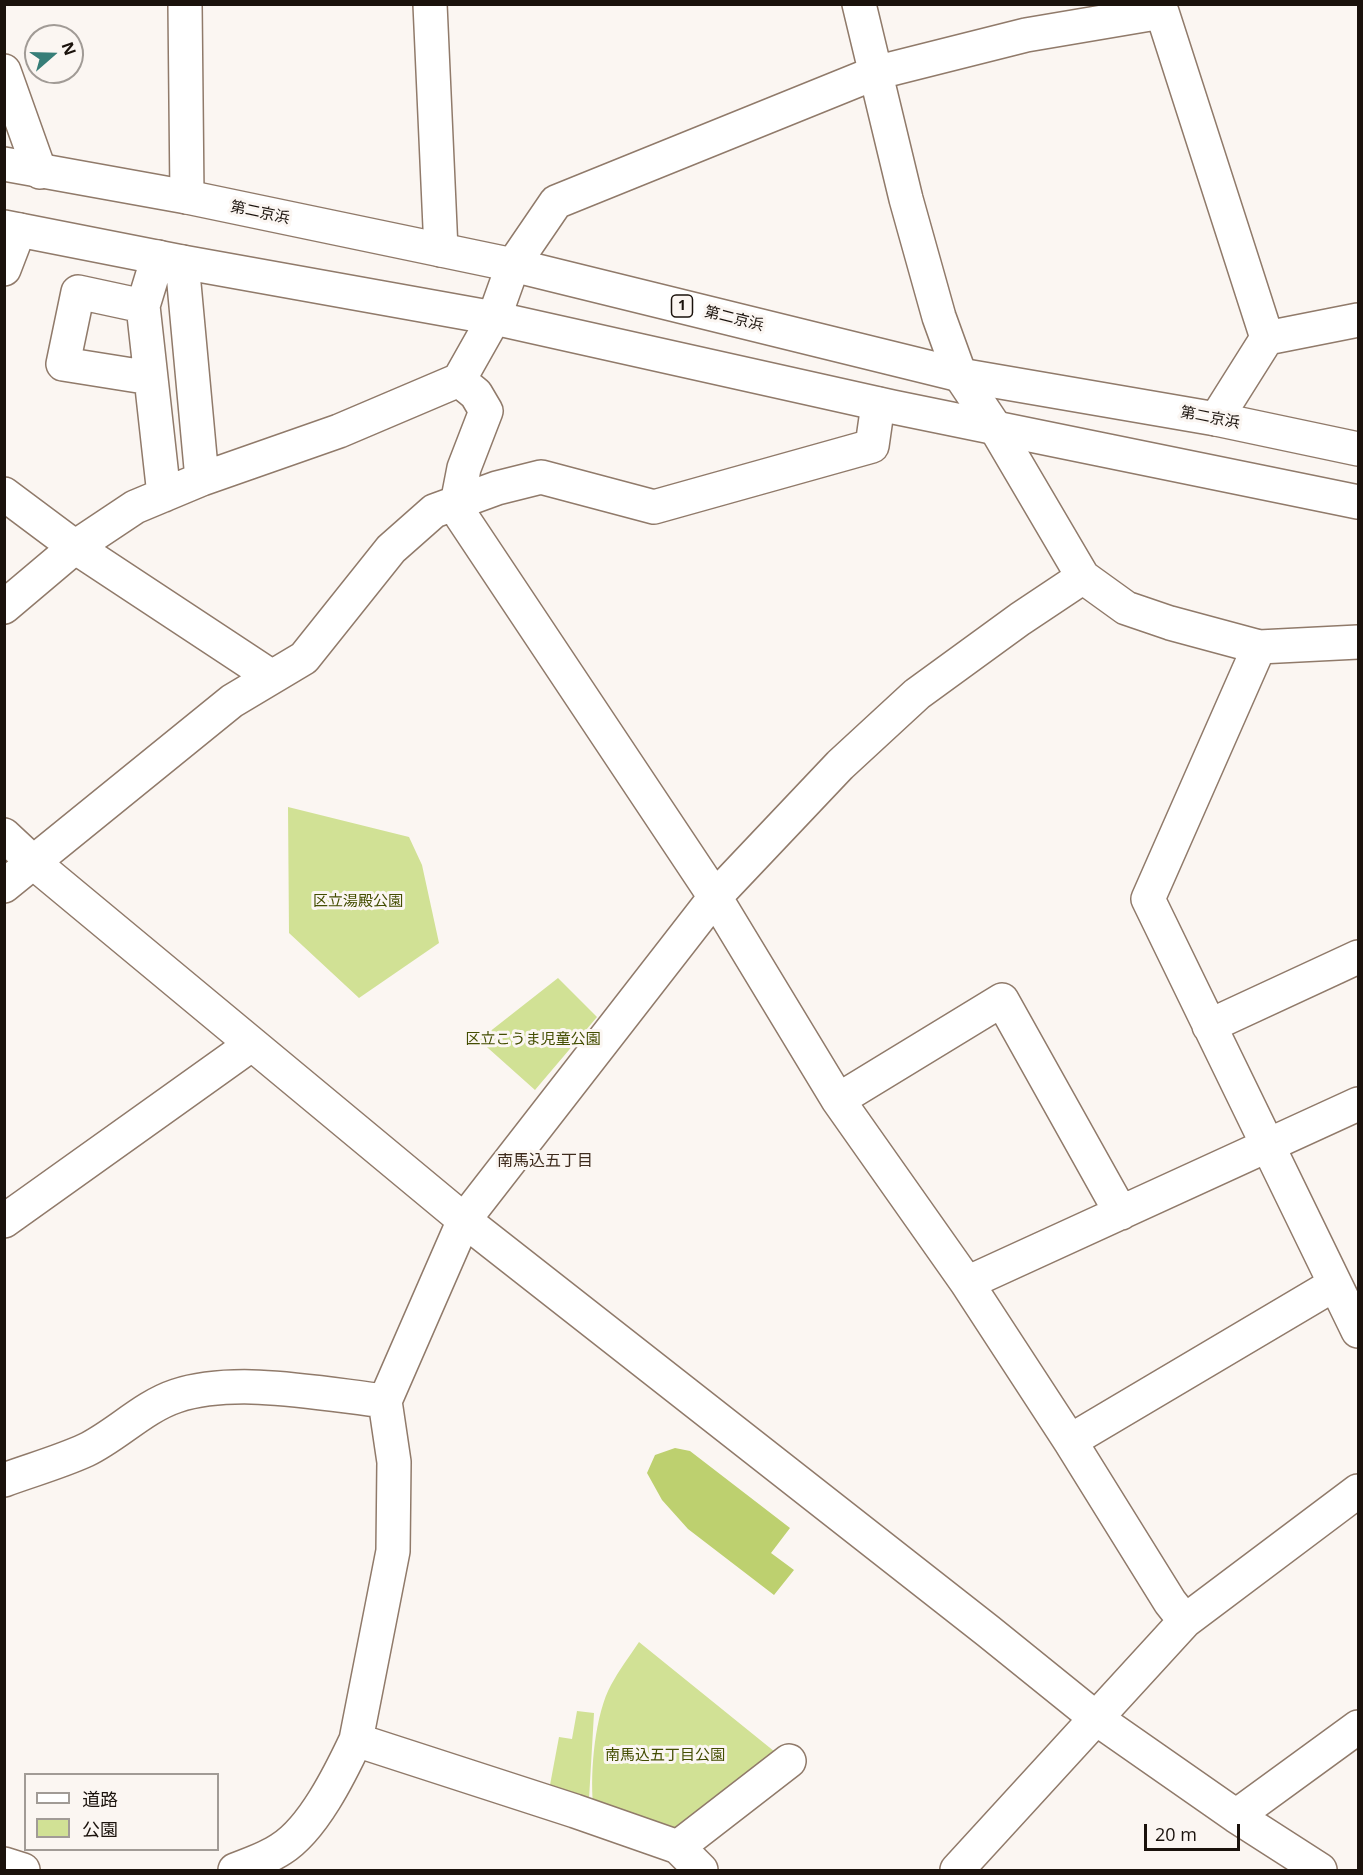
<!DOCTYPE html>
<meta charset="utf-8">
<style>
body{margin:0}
#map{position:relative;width:1363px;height:1875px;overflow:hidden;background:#fbf6f2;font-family:"Open Sans","Noto Sans JP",sans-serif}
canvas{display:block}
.frame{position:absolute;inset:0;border:6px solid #1a120c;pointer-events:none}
.legend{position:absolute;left:24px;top:1773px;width:195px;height:78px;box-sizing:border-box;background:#fbf6f2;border:2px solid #a19b96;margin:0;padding:8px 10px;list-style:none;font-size:18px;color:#1a120c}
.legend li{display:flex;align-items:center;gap:12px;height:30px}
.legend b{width:30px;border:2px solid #a19b96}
.north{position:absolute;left:24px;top:24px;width:60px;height:60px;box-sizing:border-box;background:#fbf6f2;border:2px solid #a19b96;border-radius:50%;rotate:70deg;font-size:16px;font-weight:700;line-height:24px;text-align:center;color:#1a120c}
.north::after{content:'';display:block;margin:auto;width:21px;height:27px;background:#377e78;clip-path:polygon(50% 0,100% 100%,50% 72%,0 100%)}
.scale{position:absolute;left:1144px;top:1824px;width:96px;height:27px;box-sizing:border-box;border:3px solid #1a120c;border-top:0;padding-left:8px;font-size:18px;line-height:21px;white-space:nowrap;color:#1a120c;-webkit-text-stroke:4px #fbf6f2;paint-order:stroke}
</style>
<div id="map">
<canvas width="1363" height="1875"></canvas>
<div class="frame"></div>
<ul class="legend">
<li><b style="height:8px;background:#fff"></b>道路</li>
<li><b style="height:16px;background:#d1e195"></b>公園</li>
</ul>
<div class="north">N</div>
<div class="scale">20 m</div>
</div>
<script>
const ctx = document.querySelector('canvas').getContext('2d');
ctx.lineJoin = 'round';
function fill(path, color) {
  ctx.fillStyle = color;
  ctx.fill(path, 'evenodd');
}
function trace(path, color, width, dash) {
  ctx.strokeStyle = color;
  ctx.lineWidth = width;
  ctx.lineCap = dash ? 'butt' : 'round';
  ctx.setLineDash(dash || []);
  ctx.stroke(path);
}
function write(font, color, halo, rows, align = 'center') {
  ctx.font = font + ' "Open Sans","Noto Sans JP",sans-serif';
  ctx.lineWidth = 6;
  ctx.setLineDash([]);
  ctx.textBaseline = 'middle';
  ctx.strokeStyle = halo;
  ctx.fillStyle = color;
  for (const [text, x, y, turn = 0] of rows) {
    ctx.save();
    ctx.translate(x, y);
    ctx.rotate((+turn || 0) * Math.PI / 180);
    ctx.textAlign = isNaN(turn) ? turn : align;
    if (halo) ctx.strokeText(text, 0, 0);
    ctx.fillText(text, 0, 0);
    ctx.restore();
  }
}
fill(new Path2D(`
 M 288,807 L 409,837 L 422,865 L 439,943 L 359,998 L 289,933 Z
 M 558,978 L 597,1017 L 535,1090 L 479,1040 Z
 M 639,1642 L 780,1756 L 671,1837 L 593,1804 C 590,1771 595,1714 611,1685 C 619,1670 629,1657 639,1642 Z
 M 577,1711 L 594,1713 L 589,1799 L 550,1785 L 559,1737 L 572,1739 Z`), '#d1e195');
fill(new Path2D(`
 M 675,1448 L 690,1451 L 790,1528 L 771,1553 L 794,1570 L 774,1595 L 688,1529 L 662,1500 L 647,1473 L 655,1455 Z`), '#bdd06f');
const minor = new Path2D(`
 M 185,4 L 187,197
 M 430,4 L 441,250
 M 859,4 L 906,199 L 939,317 L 960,375 L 996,429 L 1083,577 L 1126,608 L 1170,623 L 1259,647 L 1358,642
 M 4,71 L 40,172
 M 158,257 L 143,306 L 164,495
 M 182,262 L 202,479
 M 4,269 L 19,230
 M 143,306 L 78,292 L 63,364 L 151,378
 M 459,380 L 476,394 L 486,411 L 464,468 L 457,504 L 462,517 L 715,897 L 838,1100 L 967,1283 L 1070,1441 L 1170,1602 L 1185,1621
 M 1216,419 L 1267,338 L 1358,320
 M 4,494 L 75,547 L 272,677
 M 4,607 L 75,547 L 135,507 L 202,479 L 339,431 L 459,380 L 494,318 L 513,265 L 556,202 L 875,73 L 1026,35 L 1162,12 L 1267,338
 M 1259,647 L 1148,899 L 1358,1331
 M 4,835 L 34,863 L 464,1220 L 988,1631 L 1097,1719 L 1236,1816 L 1320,1870
 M 4,886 L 232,701 L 304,658 L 391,549 L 434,511 L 497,488 L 541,477 L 654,507 L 872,446 L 878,404
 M 1209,1026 L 1358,957
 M 838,1100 L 1002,1000 L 1121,1213
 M 4,1221 L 252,1044
 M 967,1283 L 1358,1104
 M 1070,1441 L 1335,1284
 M 4,1480 C 31,1470 60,1462 86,1450 C 117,1435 143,1407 176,1396 C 237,1376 322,1394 385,1401
 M 356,1740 L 575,1811 L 678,1847 L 701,1870
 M 1236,1816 L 1358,1727
 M 678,1847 L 789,1761
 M 4,1864 L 23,1870
 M 235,1870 C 250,1864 268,1858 281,1849 C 313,1829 340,1774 356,1740 L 393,1551 L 394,1462 L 385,1401 L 464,1220 L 715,897 L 840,765 L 917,694 L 1020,619 L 1083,577
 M 957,1870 L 1185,1621 L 1358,1491`);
const highway = new Path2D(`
 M 4,164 L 187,197 L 513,265 L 960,375 L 1216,419 L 1358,449
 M 4,227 L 182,262 L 494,318 L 893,407 L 1358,502`);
trace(minor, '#907a6a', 36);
trace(highway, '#907a6a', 36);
trace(minor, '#fff', 33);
trace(highway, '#fff', 33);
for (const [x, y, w] of [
 [682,306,21]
]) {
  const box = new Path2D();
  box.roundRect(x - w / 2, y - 11, w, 22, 4.5);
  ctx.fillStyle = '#fbf6f2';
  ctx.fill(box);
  trace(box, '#1a120c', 1.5);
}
write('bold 14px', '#1a120c', null, [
 ["1",682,306]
]);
write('15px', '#1a120c', '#fbf6f2', [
 ["第二京浜",260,213,12],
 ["第二京浜",734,319,14],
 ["第二京浜",1210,418,11]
]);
write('15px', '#434d01', '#fbf6f2', [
 ["区立湯殿公園",358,902],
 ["区立こうま児童公園",533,1040],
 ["南馬込五丁目公園",665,1756]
]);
write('16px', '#3e2b1d', '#fbf6f2', [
 ["南馬込五丁目",545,1161]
]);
</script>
